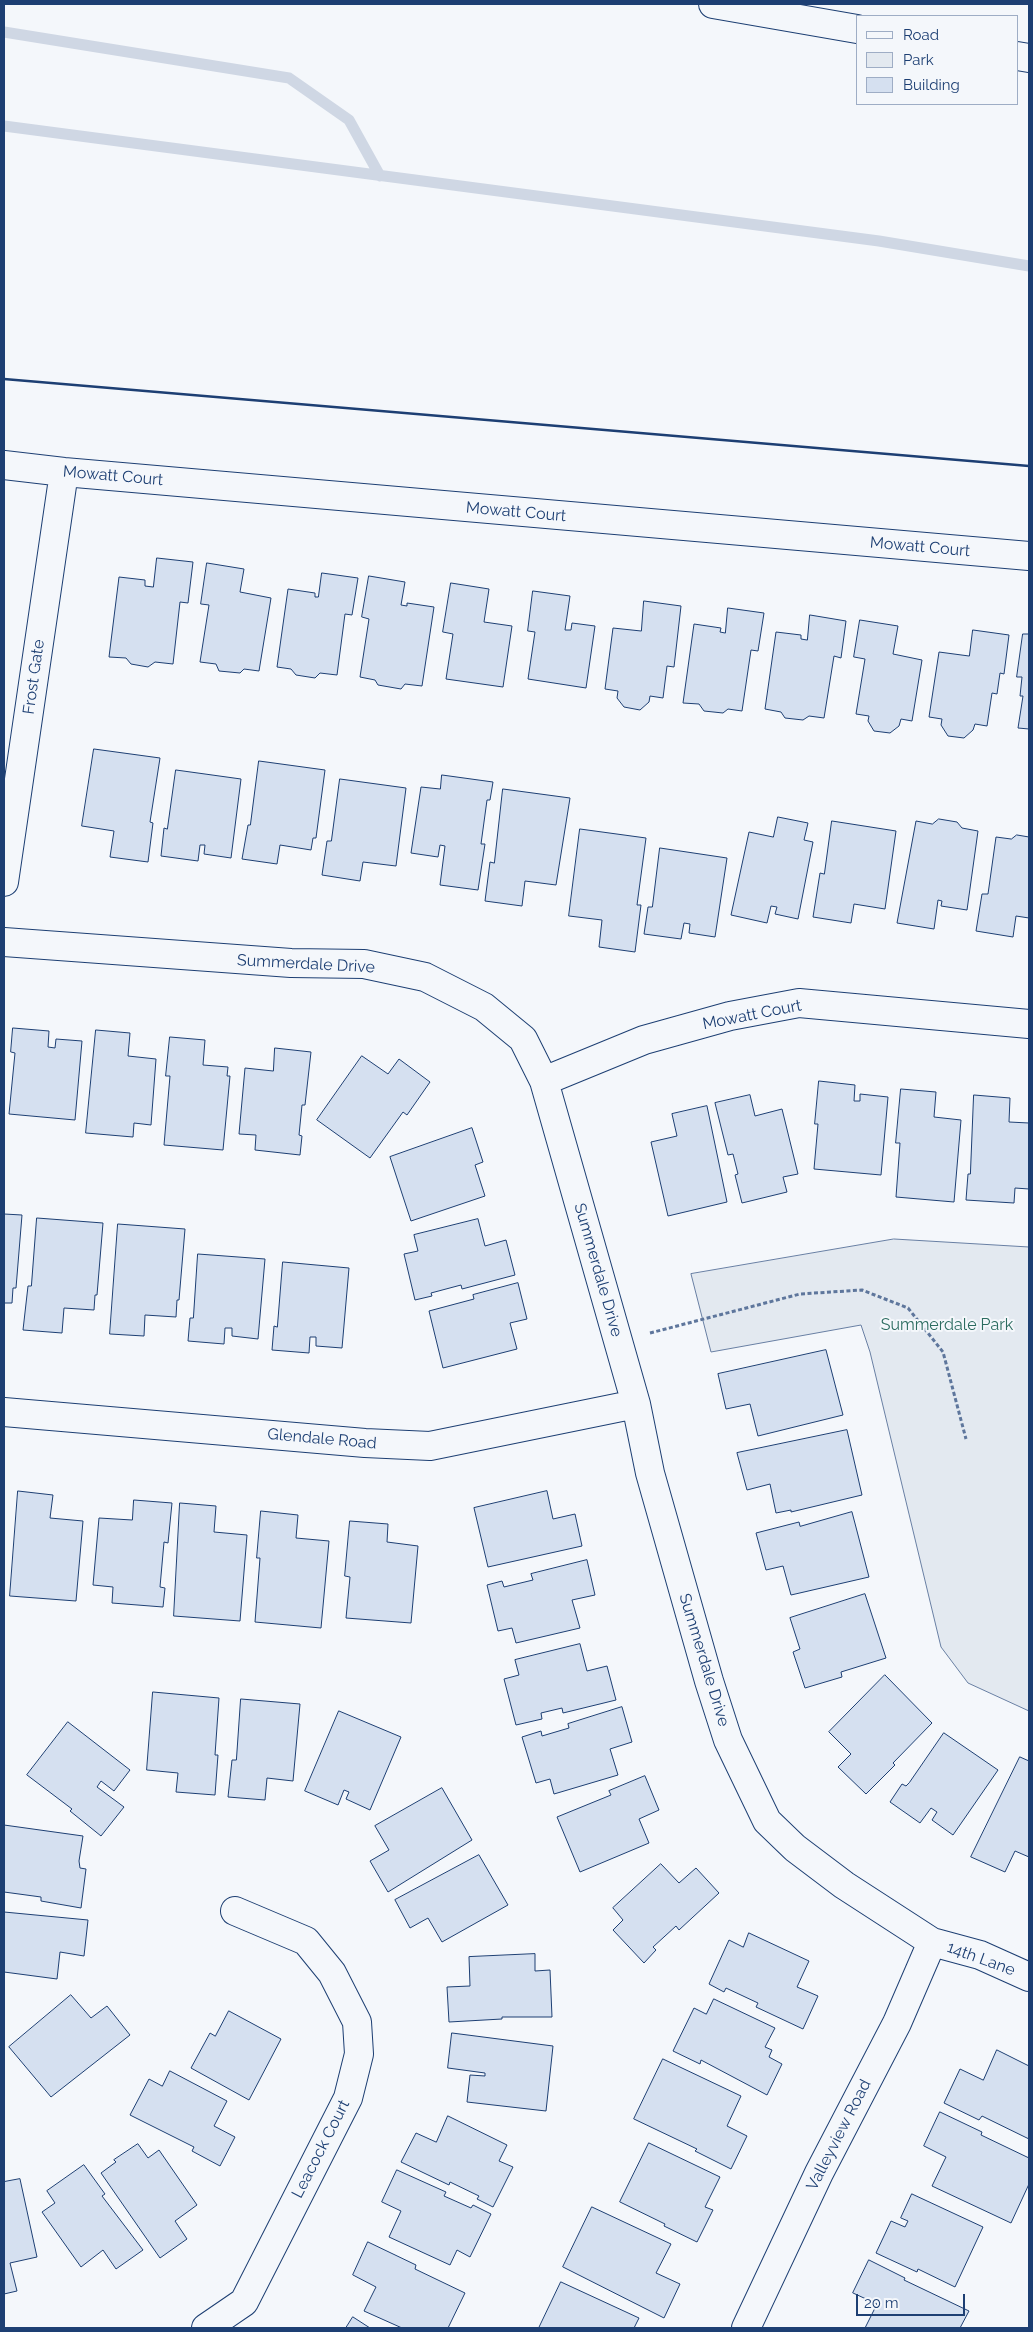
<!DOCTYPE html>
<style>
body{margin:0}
#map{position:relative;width:1033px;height:2332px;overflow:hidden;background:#f4f7fb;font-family:Raleway,sans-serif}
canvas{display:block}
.frame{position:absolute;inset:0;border:5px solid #1d3f73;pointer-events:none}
.legend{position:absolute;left:856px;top:15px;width:162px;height:90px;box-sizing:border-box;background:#f4f7fb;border:1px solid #9eadc5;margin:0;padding:6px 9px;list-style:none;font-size:15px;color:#1d3f73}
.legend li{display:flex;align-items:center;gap:10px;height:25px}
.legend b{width:25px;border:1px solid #9eadc5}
.scale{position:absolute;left:856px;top:2294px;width:109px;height:22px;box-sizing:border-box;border:2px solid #1d3f73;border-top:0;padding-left:6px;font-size:15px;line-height:18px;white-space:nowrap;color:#1d3f73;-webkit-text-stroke:4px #f4f7fb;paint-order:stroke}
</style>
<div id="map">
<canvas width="1033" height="2332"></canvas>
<div class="frame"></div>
<ul class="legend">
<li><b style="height:6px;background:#f4f7fb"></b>Road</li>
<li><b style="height:14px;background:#e3e9f0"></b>Park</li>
<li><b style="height:14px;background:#d5e0f0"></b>Building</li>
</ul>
<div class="scale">20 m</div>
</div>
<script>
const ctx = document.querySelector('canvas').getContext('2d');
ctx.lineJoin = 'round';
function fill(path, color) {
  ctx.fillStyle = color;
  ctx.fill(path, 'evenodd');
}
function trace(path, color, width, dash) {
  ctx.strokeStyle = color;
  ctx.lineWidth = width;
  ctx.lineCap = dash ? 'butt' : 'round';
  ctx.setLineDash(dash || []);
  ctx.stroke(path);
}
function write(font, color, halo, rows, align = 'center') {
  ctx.font = font + ' Raleway,sans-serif';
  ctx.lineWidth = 4;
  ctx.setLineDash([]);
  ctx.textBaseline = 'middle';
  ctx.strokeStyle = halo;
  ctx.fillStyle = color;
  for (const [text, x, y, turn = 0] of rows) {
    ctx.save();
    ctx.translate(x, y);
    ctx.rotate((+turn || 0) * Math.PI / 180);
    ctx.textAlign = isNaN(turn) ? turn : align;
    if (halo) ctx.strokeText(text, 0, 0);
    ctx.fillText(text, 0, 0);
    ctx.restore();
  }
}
const green = new Path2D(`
 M 894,1239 L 1029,1247 L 1029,1711 L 968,1683 L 941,1647 L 870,1352 L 861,1325 L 711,1352 L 691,1274 Z`);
fill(green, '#e3e9f0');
trace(green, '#687fa3', 1);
trace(new Path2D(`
 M 4,32 L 289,78 L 349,120 L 380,176
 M 4,126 L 879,241 L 1029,266`), '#cfd7e4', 11);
const building = new Path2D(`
 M 157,558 L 193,562 L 188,603 L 180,602 L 173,664 L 155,662 L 148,667 L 131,664 L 126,658 L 109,657 L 119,577 L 145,580 L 145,586 L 153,587 Z
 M 207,563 L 244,569 L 240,592 L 271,598 L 259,671 L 244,669 L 240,673 L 219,671 L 216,664 L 200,662 L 209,605 L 201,604 Z
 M 322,573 L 358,578 L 352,615 L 345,614 L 337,675 L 320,673 L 315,678 L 296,675 L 291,669 L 277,667 L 288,589 L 315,593 L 315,597 L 318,597 Z
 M 369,576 L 405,582 L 401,605 L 407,606 L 407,603 L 434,607 L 422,686 L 405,684 L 401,689 L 378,685 L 375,680 L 360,677 L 369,619 L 362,617 Z
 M 451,583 L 489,589 L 484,622 L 512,626 L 503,687 L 446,679 L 453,634 L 443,632 Z
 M 533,591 L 570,596 L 565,630 L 571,630 L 572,623 L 595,626 L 586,688 L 528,679 L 535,632 L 528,631 Z
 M 644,601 L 681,606 L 674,667 L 667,666 L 663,698 L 650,696 L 649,702 L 640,710 L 624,707 L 617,698 L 618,691 L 605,689 L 613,628 L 641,631 Z
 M 728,608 L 764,613 L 758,651 L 751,650 L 742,711 L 728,709 L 723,713 L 704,711 L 699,704 L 683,703 L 694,624 L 721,628 L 720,632 L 725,633 Z
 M 810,615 L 846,621 L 841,658 L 834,656 L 824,718 L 809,716 L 803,720 L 785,718 L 781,712 L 765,709 L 776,632 L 801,635 L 801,639 L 807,640 Z
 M 860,620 L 898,626 L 893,654 L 922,660 L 912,721 L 901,719 L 899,726 L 890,733 L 874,731 L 868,721 L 869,716 L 856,714 L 865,659 L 854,657 Z
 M 973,630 L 1009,635 L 1004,674 L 1000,673 L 997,694 L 992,693 L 987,726 L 975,724 L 973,730 L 964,738 L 948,736 L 941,725 L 942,719 L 929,717 L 939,652 L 969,656 Z
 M 1023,634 L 1029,634 L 1029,729 L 1018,728 L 1023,696 L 1020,696 L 1022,677 L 1017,677 Z
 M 94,749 L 160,758 L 150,822 L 153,823 L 148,862 L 110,857 L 114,831 L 82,826 Z
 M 259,761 L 325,770 L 316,838 L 313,838 L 311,850 L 280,845 L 277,864 L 242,859 L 248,825 L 250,825 Z
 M 176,770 L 241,779 L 231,858 L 204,854 L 205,845 L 200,845 L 198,861 L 161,856 L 164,828 L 167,829 Z
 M 442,775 L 493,782 L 490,800 L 487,800 L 481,844 L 485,844 L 478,890 L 440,885 L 445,846 L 440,845 L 438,857 L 411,853 L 421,787 L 440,789 Z
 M 340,779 L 406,788 L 396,866 L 363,862 L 360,881 L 322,875 L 327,841 L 331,841 Z
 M 503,789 L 570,798 L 556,885 L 525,881 L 522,906 L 485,901 L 490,862 L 494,863 Z
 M 778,817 L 808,823 L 804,840 L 813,842 L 798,919 L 775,914 L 777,907 L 771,906 L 767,923 L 731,915 L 749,832 L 773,837 Z
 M 939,819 L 957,822 L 962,828 L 978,831 L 967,910 L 941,906 L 942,901 L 938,900 L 934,929 L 897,923 L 916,821 L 932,824 Z
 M 832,821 L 896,831 L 885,909 L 854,904 L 851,923 L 813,917 L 820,873 L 824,874 Z
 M 580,829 L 646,838 L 637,905 L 641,905 L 635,952 L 599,947 L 602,920 L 569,916 Z
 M 1017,835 L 1029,837 L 1029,918 L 1016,916 L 1013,937 L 976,931 L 982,894 L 988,894 L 996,837 L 1011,839 Z
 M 660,848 L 727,858 L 715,937 L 689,933 L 690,924 L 684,923 L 681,939 L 644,934 L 648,907 L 652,907 Z
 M 13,1028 L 49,1031 L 48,1047 L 55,1048 L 56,1039 L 82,1041 L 75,1120 L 9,1114 L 15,1053 L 11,1052 Z
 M 96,1030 L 130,1033 L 128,1056 L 156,1059 L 151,1125 L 134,1123 L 133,1137 L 86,1133 Z
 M 170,1037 L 205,1040 L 203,1065 L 228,1067 L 227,1076 L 230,1076 L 223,1150 L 164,1145 L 170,1076 L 166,1076 Z
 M 275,1048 L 311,1052 L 305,1105 L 302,1105 L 299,1135 L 302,1136 L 300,1155 L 255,1150 L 256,1135 L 239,1134 L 245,1068 L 273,1071 Z
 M 362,1056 L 388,1074 L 399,1059 L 430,1082 L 407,1115 L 403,1112 L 370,1158 L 317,1120 Z
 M 819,1081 L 855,1085 L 854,1101 L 860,1101 L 860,1094 L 888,1097 L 881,1175 L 814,1169 L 818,1124 L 815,1124 Z
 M 901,1089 L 936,1092 L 934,1117 L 961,1120 L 954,1202 L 896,1197 L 900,1143 L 896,1143 Z
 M 750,1095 L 755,1116 L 782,1109 L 798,1174 L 783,1177 L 787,1192 L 742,1203 L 735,1175 L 738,1174 L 733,1154 L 728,1155 L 715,1103 Z
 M 974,1095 L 1010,1098 L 1009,1122 L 1029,1123 L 1029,1189 L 1015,1188 L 1014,1203 L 966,1200 L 968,1174 L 970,1174 Z
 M 707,1106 L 727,1202 L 668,1216 L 651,1142 L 677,1136 L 672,1114 Z
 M 472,1128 L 483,1162 L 475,1165 L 485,1196 L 411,1221 L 390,1157 Z
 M 4,1214 L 22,1215 L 16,1288 L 13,1288 L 12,1303 L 4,1303 Z
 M 37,1218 L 103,1223 L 97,1295 L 95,1295 L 94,1310 L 64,1308 L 62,1333 L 23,1330 L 28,1286 L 31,1286 Z
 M 478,1219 L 485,1246 L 506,1240 L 515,1275 L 462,1289 L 461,1285 L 431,1293 L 432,1296 L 415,1300 L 404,1254 L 418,1251 L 414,1235 Z
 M 118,1224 L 185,1229 L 179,1300 L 177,1300 L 176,1317 L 145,1315 L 144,1336 L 110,1334 Z
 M 198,1254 L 265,1259 L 258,1339 L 232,1336 L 232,1328 L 225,1328 L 224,1344 L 188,1341 L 190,1318 L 193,1318 Z
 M 283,1262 L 349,1268 L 342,1348 L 316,1346 L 316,1337 L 310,1337 L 309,1353 L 272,1350 L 274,1326 L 277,1327 Z
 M 518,1283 L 527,1319 L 510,1323 L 517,1349 L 443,1368 L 429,1311 L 474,1299 L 473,1295 Z
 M 826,1350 L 843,1415 L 758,1436 L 750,1404 L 726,1409 L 718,1374 Z
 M 847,1430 L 862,1495 L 791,1512 L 791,1510 L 776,1513 L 770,1484 L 747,1490 L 737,1453 Z
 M 18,1491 L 53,1495 L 50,1518 L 83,1521 L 76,1601 L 10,1596 Z
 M 547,1491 L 553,1519 L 575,1514 L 582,1546 L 488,1567 L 474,1508 Z
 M 134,1500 L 172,1503 L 168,1543 L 164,1542 L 160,1587 L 165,1588 L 163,1607 L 112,1603 L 113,1587 L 93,1585 L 99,1518 L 132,1520 Z
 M 180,1503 L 216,1506 L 214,1532 L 247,1535 L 240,1621 L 174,1616 Z
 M 261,1511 L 298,1515 L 296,1538 L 329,1541 L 321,1628 L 255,1622 L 260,1558 L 257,1558 Z
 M 852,1512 L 869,1577 L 791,1595 L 783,1566 L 766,1570 L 756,1533 L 799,1522 L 800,1526 Z
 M 350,1521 L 388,1524 L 387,1542 L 418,1546 L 411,1623 L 346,1618 L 350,1577 L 345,1576 Z
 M 587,1560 L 595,1595 L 572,1600 L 580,1628 L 516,1643 L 512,1628 L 498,1631 L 487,1585 L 502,1581 L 504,1587 L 533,1580 L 531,1574 Z
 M 865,1594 L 886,1658 L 841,1672 L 842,1677 L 805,1688 L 793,1652 L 800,1649 L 790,1618 Z
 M 580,1644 L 587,1671 L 607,1666 L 616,1700 L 563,1713 L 562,1708 L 541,1713 L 542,1719 L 516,1725 L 504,1679 L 519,1675 L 515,1660 Z
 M 885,1675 L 932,1723 L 893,1763 L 895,1765 L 866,1794 L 838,1767 L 851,1754 L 829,1732 Z
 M 153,1692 L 219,1698 L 215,1755 L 218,1755 L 215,1795 L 176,1792 L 178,1773 L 147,1770 Z
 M 241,1699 L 300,1704 L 293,1781 L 267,1778 L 265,1800 L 228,1797 L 232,1760 L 236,1760 Z
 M 622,1707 L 632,1742 L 610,1749 L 618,1775 L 554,1794 L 550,1779 L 536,1783 L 522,1737 L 541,1731 L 542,1736 L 569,1728 L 568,1724 Z
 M 339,1711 L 401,1737 L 370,1810 L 346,1799 L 349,1792 L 344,1790 L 338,1805 L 305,1791 Z
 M 68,1722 L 130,1770 L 114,1791 L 101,1781 L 97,1787 L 124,1807 L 101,1836 L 70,1811 L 72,1809 L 27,1775 Z
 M 944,1733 L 998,1770 L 953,1835 L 932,1820 L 937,1812 L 931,1808 L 920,1823 L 890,1802 L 902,1784 L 906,1786 L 909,1783 Z
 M 1020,1757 L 1029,1761 L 1029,1857 L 1015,1851 L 1005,1872 L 971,1857 Z
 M 645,1776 L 659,1810 L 639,1819 L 649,1843 L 580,1872 L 557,1817 L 611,1795 L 609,1791 Z
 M 442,1788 L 472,1840 L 388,1892 L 370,1861 L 389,1850 L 375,1826 Z
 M 4,1825 L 83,1836 L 79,1861 L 80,1868 L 86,1869 L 81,1908 L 41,1901 L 41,1897 L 4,1892 Z
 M 479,1855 L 508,1905 L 442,1942 L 428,1918 L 410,1928 L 395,1900 Z
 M 661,1864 L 679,1883 L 696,1868 L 719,1893 L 679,1930 L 676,1926 L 653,1947 L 656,1950 L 644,1963 L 613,1930 L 623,1920 L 613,1908 Z
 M 4,1912 L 88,1920 L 84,1956 L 60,1952 L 57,1979 L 4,1972 Z
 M 749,1933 L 809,1961 L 797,1987 L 818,1996 L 803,2029 L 756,2007 L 758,2003 L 726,1988 L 724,1992 L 709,1984 L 729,1940 L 743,1947 Z
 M 535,1954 L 535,1971 L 550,1970 L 552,2017 L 502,2017 L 502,2019 L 449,2022 L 447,1987 L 470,1986 L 469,1957 Z
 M 71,1995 L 91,2018 L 107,2006 L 130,2035 L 51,2097 L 9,2047 Z
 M 714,1999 L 775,2028 L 765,2047 L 772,2050 L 769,2057 L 782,2064 L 767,2095 L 701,2060 L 700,2064 L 673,2051 L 694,2008 L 706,2014 Z
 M 229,2011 L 281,2039 L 249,2100 L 191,2068 L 210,2033 L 215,2036 Z
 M 452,2033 L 553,2046 L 546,2111 L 467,2102 L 470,2075 L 485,2076 L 485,2073 L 448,2068 Z
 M 997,2050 L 1029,2066 L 1029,2139 L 982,2116 L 979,2120 L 944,2103 L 960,2069 L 983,2080 Z
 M 663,2059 L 741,2096 L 727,2126 L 747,2136 L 731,2169 L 695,2151 L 697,2149 L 634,2119 Z
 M 170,2071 L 227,2101 L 214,2126 L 235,2137 L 220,2166 L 192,2151 L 194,2147 L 130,2115 L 149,2079 L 162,2086 Z
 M 940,2112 L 982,2132 L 981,2135 L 1029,2158 L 1029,2184 L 1011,2223 L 932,2186 L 946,2157 L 924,2146 Z
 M 448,2116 L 507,2145 L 499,2161 L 513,2167 L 493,2207 L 477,2199 L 479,2196 L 450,2182 L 449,2185 L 401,2162 L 416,2133 L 436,2142 Z
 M 649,2143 L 720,2177 L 705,2207 L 713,2210 L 697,2242 L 664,2226 L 665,2224 L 620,2202 Z
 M 138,2144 L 148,2158 L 159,2150 L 197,2205 L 175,2221 L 187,2239 L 160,2258 L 101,2173 L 116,2162 L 114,2160 Z
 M 84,2165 L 105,2194 L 102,2196 L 143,2250 L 116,2269 L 103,2250 L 81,2267 L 42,2212 L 55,2203 L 47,2191 Z
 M 397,2170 L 446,2192 L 444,2196 L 471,2208 L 473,2205 L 491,2214 L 470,2257 L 457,2250 L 450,2265 L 389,2237 L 401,2211 L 382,2202 Z
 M 20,2179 L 37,2257 L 10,2263 L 17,2291 L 4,2294 L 4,2182 Z
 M 912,2194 L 983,2227 L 955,2287 L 918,2269 L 917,2272 L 876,2253 L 891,2221 L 905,2227 L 908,2221 L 901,2218 Z
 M 592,2207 L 671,2244 L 656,2273 L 680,2284 L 664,2318 L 563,2267 Z
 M 368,2242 L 416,2265 L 415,2269 L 465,2293 L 448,2328 L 402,2328 L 364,2311 L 376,2287 L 353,2275 Z
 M 869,2260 L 905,2278 L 904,2280 L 969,2311 L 960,2328 L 865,2328 L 877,2304 L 853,2293 Z
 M 561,2282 L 639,2318 L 634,2328 L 539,2328 Z
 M 353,2317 L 370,2328 L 346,2328 Z`);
fill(building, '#d5e0f0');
trace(building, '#1d3f73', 1);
const street = new Path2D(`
 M 4,465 L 64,472 L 1029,556
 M 4,882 L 64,472
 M 4,942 L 291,963 L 364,964 L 425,977 L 484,1007 L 523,1039 L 544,1081 L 636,1404 L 650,1473 L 709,1681 L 728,1740 L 767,1821 L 795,1848 L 844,1885 L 932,1942 L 980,1955 L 1029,1977
 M 544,1081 L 644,1040 L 730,1016 L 799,1003 L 1029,1024
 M 4,1412 L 365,1443 L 430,1446 L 636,1404
 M 206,2328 L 244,2302 L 348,2098 L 359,2054 L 357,2022 L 332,1973 L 306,1941 L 235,1911
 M 746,2328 L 819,2173 L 897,2023 L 932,1942`);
const highway = new Path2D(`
 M 713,4 L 857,29
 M 1017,56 L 1029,58`);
trace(street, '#1d3f73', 30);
trace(highway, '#1d3f73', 30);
trace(new Path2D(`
 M 650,1333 L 800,1294 L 862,1290 L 908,1308 L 943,1352 L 966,1439`), '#5e769c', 3, [4, 2.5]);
trace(street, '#f4f7fb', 28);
trace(highway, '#f4f7fb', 28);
trace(new Path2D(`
 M 4,379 L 1029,466`), '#1d3f73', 2.5);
write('16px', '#1d3f73', '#f4f7fb', [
 ["Mowatt Court",113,476,5],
 ["Mowatt Court",516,512,5],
 ["Mowatt Court",920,547,5],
 ["Frost Gate",34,677,-82],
 ["Summerdale Drive",306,964,3],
 ["Mowatt Court",752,1015,-11],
 ["Summerdale Drive",598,1270,74],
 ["Glendale Road",322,1439,5],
 ["Summerdale Drive",704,1660,73],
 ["14th Lane",981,1959,20],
 ["Valleyview Road",839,2135,-63],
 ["Leacock Court",321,2149,-63]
]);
write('16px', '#2c6c60', '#f4f7fb', [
 ["Summerdale Park",947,1325]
]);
</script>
